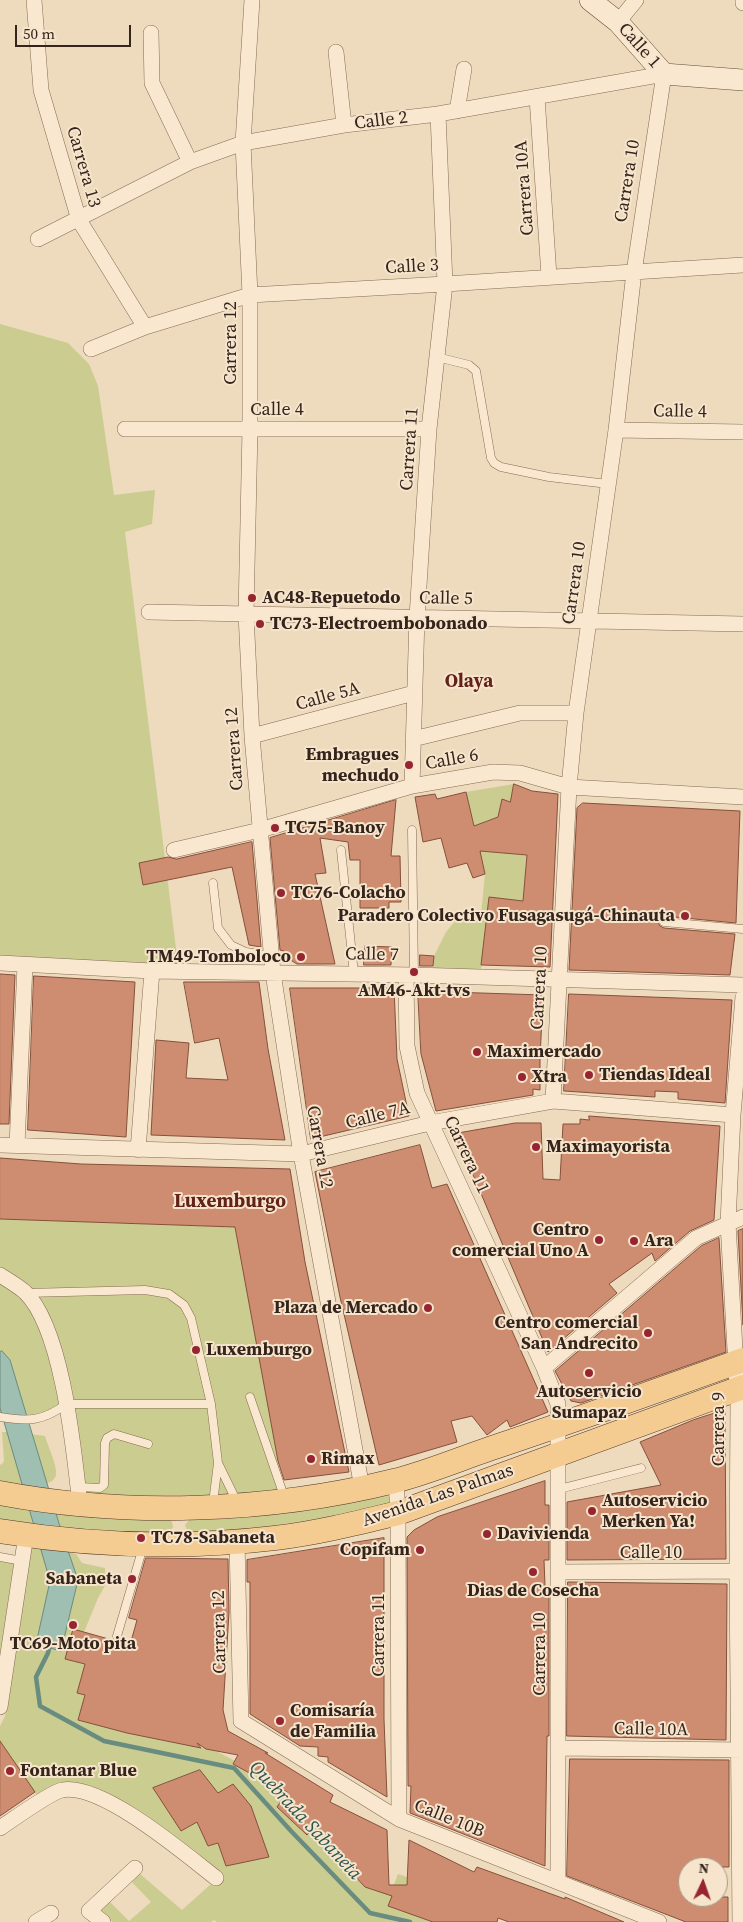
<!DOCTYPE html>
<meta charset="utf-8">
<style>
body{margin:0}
#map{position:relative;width:743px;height:1922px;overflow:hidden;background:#eedabc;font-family:"Source Serif 4",serif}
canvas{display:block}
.north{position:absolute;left:678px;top:1857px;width:50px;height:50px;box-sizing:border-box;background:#f6e5cc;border:1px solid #a99885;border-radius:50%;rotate:3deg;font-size:14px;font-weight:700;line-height:20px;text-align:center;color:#35241b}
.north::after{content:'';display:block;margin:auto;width:18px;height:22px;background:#962431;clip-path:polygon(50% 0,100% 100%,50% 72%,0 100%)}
.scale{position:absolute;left:15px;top:25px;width:116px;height:22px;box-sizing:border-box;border:2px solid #35241b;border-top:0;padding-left:6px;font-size:15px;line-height:18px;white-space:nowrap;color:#35241b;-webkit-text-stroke:4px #f6e5cc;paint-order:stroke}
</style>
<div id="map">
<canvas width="743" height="1922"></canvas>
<div class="north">N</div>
<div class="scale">50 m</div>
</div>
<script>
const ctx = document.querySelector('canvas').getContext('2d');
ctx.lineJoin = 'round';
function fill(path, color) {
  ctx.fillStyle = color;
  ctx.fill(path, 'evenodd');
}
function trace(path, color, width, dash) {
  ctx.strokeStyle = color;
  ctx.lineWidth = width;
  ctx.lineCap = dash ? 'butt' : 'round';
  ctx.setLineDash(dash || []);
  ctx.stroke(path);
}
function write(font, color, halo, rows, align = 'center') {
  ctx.font = font + ' "Source Serif 4",serif';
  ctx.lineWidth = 4;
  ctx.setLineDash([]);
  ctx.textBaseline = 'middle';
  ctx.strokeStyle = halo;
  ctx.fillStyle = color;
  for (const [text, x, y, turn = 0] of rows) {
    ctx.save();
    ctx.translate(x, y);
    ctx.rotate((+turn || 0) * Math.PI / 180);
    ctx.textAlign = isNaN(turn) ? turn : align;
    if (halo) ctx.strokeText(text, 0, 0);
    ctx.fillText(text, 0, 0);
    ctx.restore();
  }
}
fill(new Path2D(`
 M 0,324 L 68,343 L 89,364 L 98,386 L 114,495 L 155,490 L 152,524 L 125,532 L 178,965 L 0,956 Z
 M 514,784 L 510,802 L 503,800 L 498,817 L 483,822 L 483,851 L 527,855 L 523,901 L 489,897 L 481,970 L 433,968 L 434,956 L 446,932 L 456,920 L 464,915 L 481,915 L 485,874 L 466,792 Z
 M 0,1219 L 235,1227 L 272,1426 L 281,1481 L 279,1492 L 179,1499 L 84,1496 L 51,1322 L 0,1268 Z
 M 0,1282 L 23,1299 L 40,1323 L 62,1404 C 43,1417 22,1415 0,1413 Z
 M 2,1432 L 13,1432 L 45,1436 C 47,1444 58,1467 56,1475 C 52,1491 12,1485 0,1484 L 0,1465 L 3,1463 L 4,1460 Z
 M 385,1493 L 390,1498 L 389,1504 L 316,1522 L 237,1533 L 188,1532 L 185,1525 L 190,1519 Z
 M 0,1503 L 29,1508 L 35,1527 L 0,1522 Z
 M 56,1512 L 167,1517 L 172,1522 L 173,1527 L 168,1535 L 61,1530 Z
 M 30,1545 L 52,1547 L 76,1554 L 82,1563 L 105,1568 L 105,1575 L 98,1576 L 98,1583 L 106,1584 L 98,1598 L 84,1632 L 65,1659 L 85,1664 L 77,1693 L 85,1695 L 79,1720 L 216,1751 L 235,1761 L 233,1764 L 252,1775 L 254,1772 L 287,1792 L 277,1807 L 307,1835 L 311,1831 L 328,1838 L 357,1868 L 352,1874 L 365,1887 L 390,1895 L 398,1874 L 410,1878 L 433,1922 L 217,1922 L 214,1920 L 211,1922 L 113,1922 L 97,1910 L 108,1900 L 129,1921 L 151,1902 L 131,1881 L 139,1873 L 182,1910 L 220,1876 L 97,1789 L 38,1797 L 0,1741 L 0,1726 L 5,1716 Z
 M 0,1560 L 16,1563 L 0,1668 Z`), '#cbcc90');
const water = new Path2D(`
 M 2,1351 L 10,1360 L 61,1530 L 78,1580 L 61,1651 L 36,1644 L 50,1581 L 0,1408 L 0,1352 Z`);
fill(water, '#a0bfb3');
trace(water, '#688c7f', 1);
trace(new Path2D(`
 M 50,1644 L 48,1653 L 36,1677 L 40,1706 L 104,1741 L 234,1768 L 291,1831 L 370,1913 L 410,1922`), '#688c7f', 4.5);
const building = new Path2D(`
 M 514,784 L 532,791 L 558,794 L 550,967 L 481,965 L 489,897 L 523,901 L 527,855 L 480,851 L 485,874 L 473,878 L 467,863 L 449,868 L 441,838 L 423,842 L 415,797 L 435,794 L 437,799 L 466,792 L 474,826 L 498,817 L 502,799 L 510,802 Z
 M 396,800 L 391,856 L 400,856 L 401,902 L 389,902 L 389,908 L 360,908 L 360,860 L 350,860 L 348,842 L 320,838 L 326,873 L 315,874 L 335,964 L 297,964 L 284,956 L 284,951 L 280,950 L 270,838 Z
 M 583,803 L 740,811 L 736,923 L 664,916 L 660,918 L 658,922 L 660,926 L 664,928 L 735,934 L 730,975 L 569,970 L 577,808 Z
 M 252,842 L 261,947 L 249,945 L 232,867 L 143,885 L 139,863 L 168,857 L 176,859 Z
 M 365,946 L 392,947 L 391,965 L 364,965 Z
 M 420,955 L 434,956 L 433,966 L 420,966 Z
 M 0,974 L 15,975 L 9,1124 L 0,1124 Z
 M 34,976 L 135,982 L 126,1137 L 28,1130 Z
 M 184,982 L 259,982 L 268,1049 L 285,1140 L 151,1135 L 156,1040 L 189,1043 L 186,1078 L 228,1080 L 219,1038 L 195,1043 Z
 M 290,988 L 394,988 L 397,1059 L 409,1116 L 311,1139 Z
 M 418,991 L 543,995 L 540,1059 L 540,1090 L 533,1089 L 533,1095 L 436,1111 L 421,1054 Z
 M 569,994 L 732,1000 L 725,1103 L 678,1099 L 678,1092 L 655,1091 L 655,1097 L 564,1091 Z
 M 589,1116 L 720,1126 L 714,1220 L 690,1231 L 655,1261 L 652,1253 L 609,1284 L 617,1293 L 548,1352 L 474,1177 L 452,1134 L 515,1123 L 541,1123 L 543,1179 L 560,1180 L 563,1124 L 580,1124 L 580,1119 L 589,1120 Z
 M 420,1145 L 432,1188 L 447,1184 L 548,1412 L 510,1427 L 507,1420 L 487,1435 L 472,1416 L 451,1421 L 457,1442 L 379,1465 L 340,1297 L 315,1172 Z
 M 0,1158 L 81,1164 L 290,1169 L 305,1262 L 349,1472 L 284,1480 L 278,1461 L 235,1227 L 0,1219 Z
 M 743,1229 L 743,1325 L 738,1231 Z
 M 719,1238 L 726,1352 L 581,1403 L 571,1401 L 555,1371 L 701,1246 Z
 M 725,1410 L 726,1559 L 567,1560 L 567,1502 L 661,1485 L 640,1442 L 693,1420 Z
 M 545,1481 L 545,1505 L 549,1505 L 549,1560 L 544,1560 L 545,1586 L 549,1586 L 549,1736 L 547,1736 L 545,1866 L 410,1813 L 411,1786 L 408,1786 L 407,1537 L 414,1530 L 437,1517 Z
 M 384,1538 L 384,1719 L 387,1797 L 328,1762 L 328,1757 L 318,1756 L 318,1747 L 300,1746 L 250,1714 L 250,1582 L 247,1582 L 247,1560 Z
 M 146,1558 L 228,1559 L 229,1612 L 223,1710 L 228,1731 L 268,1753 L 265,1753 L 333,1795 L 330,1802 L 387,1830 L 389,1885 L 407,1885 L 409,1840 L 474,1872 L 477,1867 L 565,1899 L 565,1897 L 624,1922 L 509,1922 L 498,1918 L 497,1922 L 433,1922 L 388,1906 L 392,1896 L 365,1887 L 352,1873 L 357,1868 L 313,1828 L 307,1835 L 277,1807 L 287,1792 L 254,1772 L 253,1775 L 233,1764 L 238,1755 L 206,1749 L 197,1743 L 201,1748 L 127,1733 L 78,1720 L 85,1695 L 77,1693 L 85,1664 L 65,1659 L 73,1629 L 130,1645 L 137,1620 L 129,1618 Z
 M 568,1582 L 727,1584 L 726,1740 L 567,1736 Z
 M 0,1741 L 35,1792 L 0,1816 Z
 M 570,1759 L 729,1760 L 729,1867 L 688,1867 L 688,1897 L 728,1897 L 728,1922 L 686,1922 L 567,1876 Z
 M 200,1770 L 218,1793 L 233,1784 L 251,1806 L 269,1857 L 226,1866 L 218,1843 L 208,1846 L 197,1822 L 181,1831 L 153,1788 Z`);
fill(building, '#ce8d71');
trace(building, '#85503b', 1);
const lane = new Path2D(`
 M 437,357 L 469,365 L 476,371 L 491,458 L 494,463 L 501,467 L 549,477 L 608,484
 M 412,830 L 414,975
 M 341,850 L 354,974
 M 213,883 L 218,928 L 231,945 L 246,952 L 271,956
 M 664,922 L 743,929
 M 26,1293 L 145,1290 L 169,1294 L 184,1305 L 191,1318 L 211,1404 L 218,1463 L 213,1503
 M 250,1397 L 285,1499
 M 0,1417 C 27,1422 44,1421 66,1404 L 211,1404
 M 218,1463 L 237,1502
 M 78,1487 L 100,1488 L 104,1485 L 105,1443 L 107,1438 L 114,1434 L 148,1444
 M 559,1489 L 641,1468
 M 0,1557 L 22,1561
 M 117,1636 L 143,1547`);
const street = new Path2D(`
 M 34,0 L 41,90 L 79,220 L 145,327
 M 252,0 L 243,143 L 250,295 L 250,429 L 246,614 L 252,736 L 273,973 L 301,1154 L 362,1488
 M 743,0 L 743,3
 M 618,22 L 636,0
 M 151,33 L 152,83 L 190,162
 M 336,52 L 344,125
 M 537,97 L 549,276
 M 457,111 L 464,69
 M 38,239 L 190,162 L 243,143 L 344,125 L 438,114 L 664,74 L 634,272 L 616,430 L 576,713 L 569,787 L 553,1101
 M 91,349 L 145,327 L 250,295 L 445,284 L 743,265
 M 125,429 L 429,429
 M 616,430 L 743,432
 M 149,612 L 743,624
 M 252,736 L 414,693
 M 413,739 L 520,713 L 576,713
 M 412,786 L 417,617 L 429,429 L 445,284 L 438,114
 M 174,850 L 260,830 L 412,786 L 493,772 L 520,773 L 569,787 L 743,797
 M 0,963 L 152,971 L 414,975 L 743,985
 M 406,975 L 407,1046 L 417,1093 L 544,1368 L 558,1404 L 558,1882
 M 0,1145 L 301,1154 L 430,1123 L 553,1101 L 733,1115
 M 17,1145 L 25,965
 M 138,1150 L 152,971
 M 0,1275 C 8,1280 18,1286 25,1292 C 63,1329 74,1452 80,1505
 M 544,1368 L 696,1238 L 743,1217
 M 396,1481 L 398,1513 L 399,1819
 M 237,1541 L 241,1721 L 399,1819 L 659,1922
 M 559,1572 L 743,1571
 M 0,1707 L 26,1535
 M 558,1748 L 743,1750
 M 0,1828 C 12,1820 51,1792 62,1790 C 101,1782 185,1854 216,1878
 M 36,1922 L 51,1913
 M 103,1922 L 89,1911 L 135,1868
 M 740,1922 L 737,1571 L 738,1404 L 728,1223 L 733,1115 L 743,997`);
const secondary = new Path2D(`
 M 590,0 L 618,22 L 664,74 L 743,80`);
const primary = new Path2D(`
 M 0,1493 C 126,1517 269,1512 394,1481 C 426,1473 457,1460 489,1449 C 574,1421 658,1390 743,1360
 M 0,1531 C 93,1546 182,1549 275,1538 C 317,1533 357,1523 398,1513 L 743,1387`);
trace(lane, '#866a55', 9);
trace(street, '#866a55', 16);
trace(secondary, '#674b39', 22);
trace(primary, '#53392a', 25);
trace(lane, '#f9e8cf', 8);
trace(street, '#f9e8cf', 15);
trace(secondary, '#f9e8cf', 21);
trace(primary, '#f4cb91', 24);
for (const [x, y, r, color] of [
 [252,598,5,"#962431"],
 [260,624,5,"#962431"],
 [409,765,5,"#962431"],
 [275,828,5,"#962431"],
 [281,893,5,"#962431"],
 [685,916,5,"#962431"],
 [301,957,5,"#962431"],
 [414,972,5,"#962431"],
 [477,1052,5,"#962431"],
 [589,1075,5,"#962431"],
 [522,1077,5,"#962431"],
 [536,1147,5,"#962431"],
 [599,1240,5,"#962431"],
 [634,1241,5,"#962431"],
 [428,1308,5,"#962431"],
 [648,1333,5,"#962431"],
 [196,1350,5,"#962431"],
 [589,1373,5,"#962431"],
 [311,1459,5,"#962431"],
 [592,1511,5,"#962431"],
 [487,1534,5,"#962431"],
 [141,1538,5,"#962431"],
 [420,1550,5,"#962431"],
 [533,1572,5,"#962431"],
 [132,1579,5,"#962431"],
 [73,1625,5,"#962431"],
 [280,1721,5,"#962431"],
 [10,1771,5,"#962431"]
]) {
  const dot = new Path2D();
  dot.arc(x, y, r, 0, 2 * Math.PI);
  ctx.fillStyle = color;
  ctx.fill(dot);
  trace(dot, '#f6e5cc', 2);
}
write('18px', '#35241b', '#f6e5cc', [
 ["Calle 1",639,46,48],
 ["Calle 2",381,121,-7],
 ["Carrera 13",83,167,74],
 ["Carrera 10",628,181,-81],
 ["Carrera 10A",525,188,-94],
 ["Calle 3",412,267,-3],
 ["Carrera 12",231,343,-90],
 ["Calle 4",277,410],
 ["Calle 4",680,412,1],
 ["Carrera 11",410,449,-86],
 ["Carrera 10",575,583,-82],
 ["Calle 5",446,599,1],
 ["Calle 5A",328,697,-15],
 ["Carrera 12",235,749,-94],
 ["Calle 6",452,760,-10],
 ["Calle 7",372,955,1],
 ["Carrera 10",540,988,-87],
 ["Calle 7A",378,1116,-14],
 ["Carrera 12",319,1147,80],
 ["Carrera 11",466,1155,65],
 ["Carrera 9",719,1429,-90],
 ["Avenida Las Palmas",438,1496,-19],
 ["Calle 10",651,1553],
 ["Carrera 12",220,1632,-91],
 ["Carrera 11",379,1635,-90],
 ["Carrera 10",540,1654,-90],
 ["Calle 10A",651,1730,1],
 ["Calle 10B",449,1819,22]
]);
write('bold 18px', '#35241b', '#f6e5cc', [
 ["AC48-Repuetodo",262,598],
 ["TC73-Electroembobonado",270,624],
 ["Embragues",399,755,"right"],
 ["mechudo",399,776,"right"],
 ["TC75-Banoy",285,828],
 ["TC76-Colacho",291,893],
 ["Paradero Colectivo Fusagasugá-Chinauta",675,916,"right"],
 ["TM49-Tomboloco",291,957,"right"],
 ["AM46-Akt-tvs",414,991,"center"],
 ["Maximercado",487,1052],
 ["Tiendas Ideal",599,1075],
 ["Xtra",532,1077],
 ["Maximayorista",546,1147],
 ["Centro",589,1230,"right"],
 ["comercial Uno A",589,1251,"right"],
 ["Ara",644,1241],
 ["Plaza de Mercado",418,1308,"right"],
 ["Centro comercial",638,1323,"right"],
 ["San Andrecito",638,1344,"right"],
 ["Luxemburgo",206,1350],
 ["Autoservicio",589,1392,"center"],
 ["Sumapaz",589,1413,"center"],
 ["Rimax",321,1459],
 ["Autoservicio",602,1501],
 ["Merken Ya!",602,1522],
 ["Davivienda",497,1534],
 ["TC78-Sabaneta",151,1538],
 ["Copifam",410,1550,"right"],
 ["Sabaneta",122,1579,"right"],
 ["Dias de Cosecha",533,1591,"center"],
 ["TC69-Moto pita",73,1644,"center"],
 ["Comisaría",290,1711],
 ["de Familia",290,1732],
 ["Fontanar Blue",20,1771]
], 'left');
write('bold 19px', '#622119', '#f6e5cc', [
 ["Olaya",469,682],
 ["Luxemburgo",230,1202]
]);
write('italic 19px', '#29554d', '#f6e5cc', [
 ["Quebrada Sabaneta",305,1821,47]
]);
</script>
